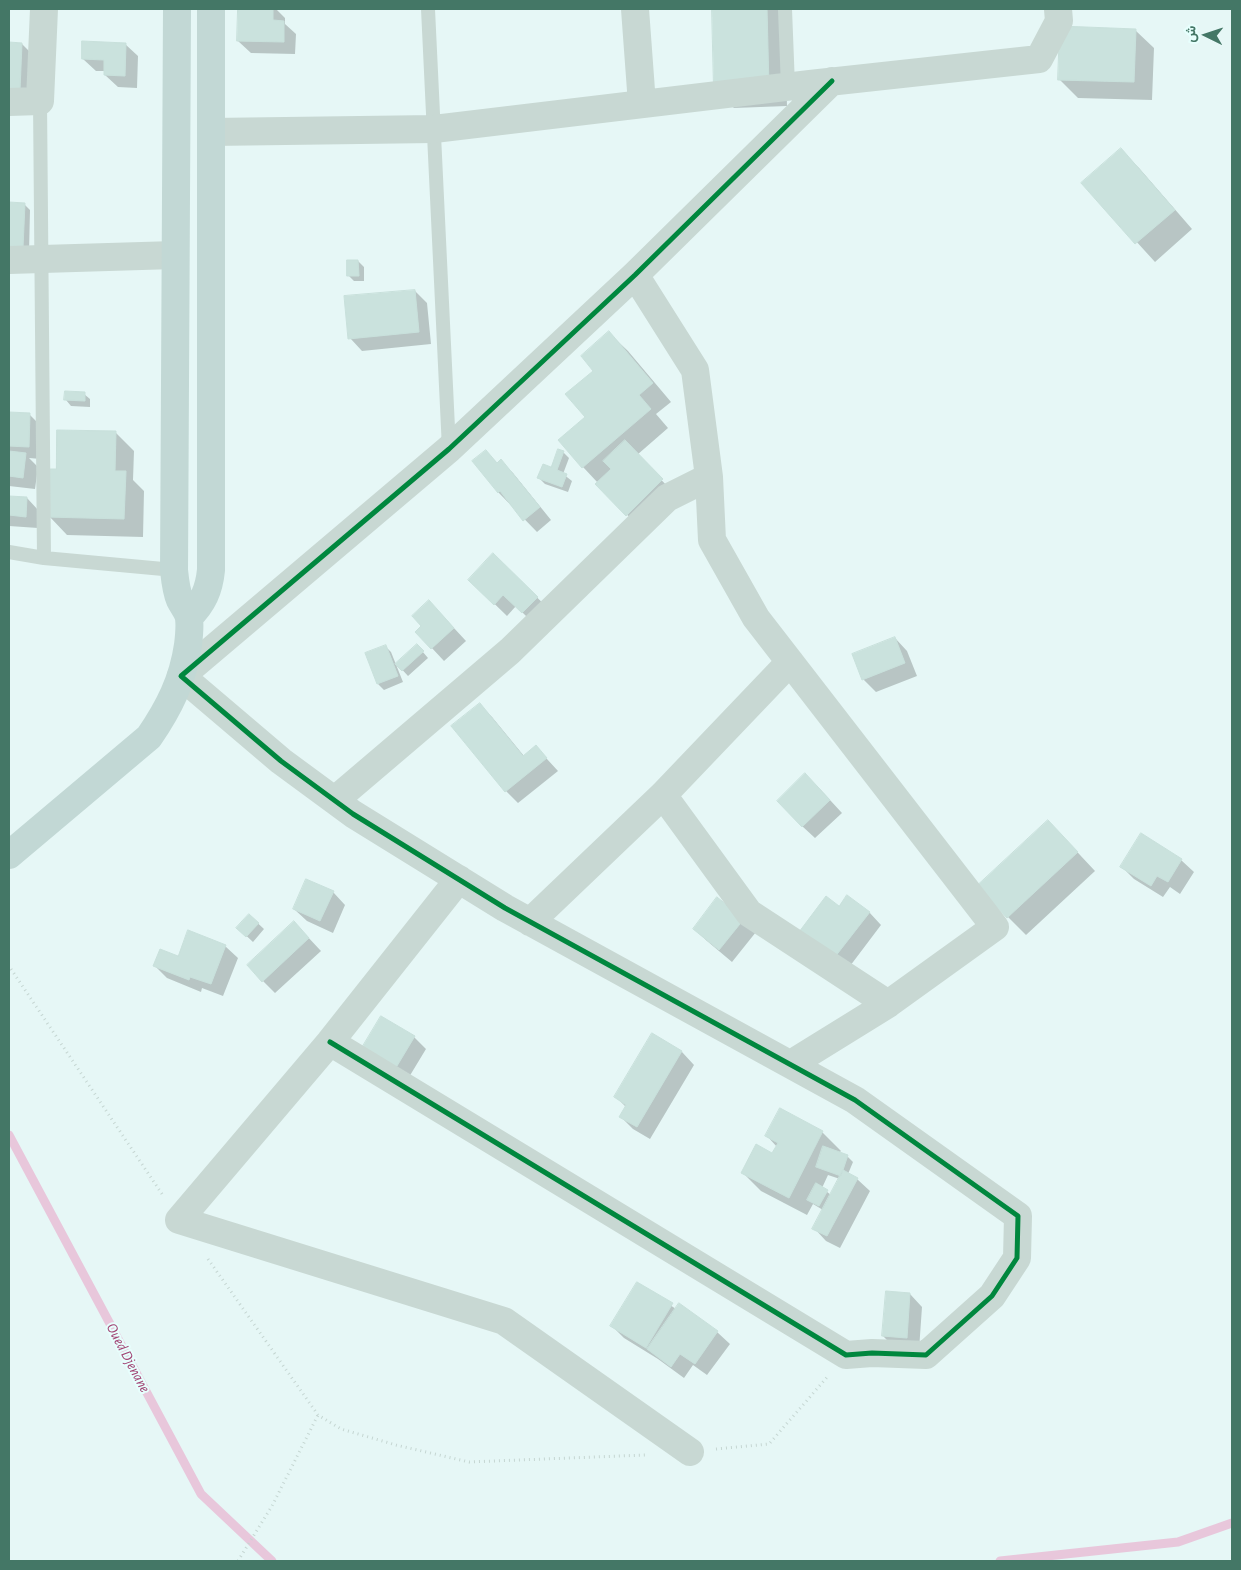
<!DOCTYPE html>
<meta charset="utf-8">
<style>
body{margin:0}
#map{position:relative;width:1241px;height:1570px;overflow:hidden;background:#e6f7f6;font-family:"Alegreya Sans",Vazirmatn,sans-serif}
canvas{display:block}
.frame{position:absolute;inset:0;border:10px solid #476;pointer-events:none}
.north{position:absolute;left:1181px;top:10px;width:50px;height:50px;-webkit-text-stroke:4px #e7fffd;paint-order:stroke;rotate:274deg;font-size:14px;font-weight:700;line-height:20px;text-align:center;color:#476}
.north::after{content:'';display:block;margin:auto;width:18px;height:22px;background:#476;clip-path:polygon(50% 0,100% 100%,50% 72%,0 100%)}
</style>
<div id="map">
<canvas width="1241" height="1570"></canvas>
<div class="frame"></div>
<div class="north">ش</div>
</div>
<script>
const ctx = document.querySelector('canvas').getContext('2d');
ctx.lineJoin = 'round';
function fill(path, color) {
  ctx.fillStyle = color;
  ctx.fill(path, 'evenodd');
}
function trace(path, color, width, dash) {
  ctx.strokeStyle = color;
  ctx.lineWidth = width;
  ctx.lineCap = dash ? 'butt' : 'round';
  ctx.setLineDash(dash || []);
  ctx.stroke(path);
}
function write(font, color, halo, rows, align = 'center') {
  ctx.font = font + ' "Alegreya Sans",sans-serif';
  ctx.lineWidth = 4;
  ctx.setLineDash([]);
  ctx.textBaseline = 'middle';
  ctx.strokeStyle = halo;
  ctx.fillStyle = color;
  for (const [text, x, y, turn = 0] of rows) {
    ctx.save();
    ctx.translate(x, y);
    ctx.rotate((+turn || 0) * Math.PI / 180);
    ctx.textAlign = isNaN(turn) ? turn : align;
    if (halo) ctx.strokeText(text, 0, 0);
    ctx.fillText(text, 0, 0);
    ctx.restore();
  }
}
fill(new Path2D(`
 M 239,9 L 276,9 L 285,18 L 285,24 L 296,34 L 295,54 L 251,53 L 238,41 Z
 M 713,9 L 784,9 L 787,106 L 734,108 L 715,90 Z
 M 1135,30 L 1154,48 L 1152,100 L 1078,98 L 1059,79 Z
 M 9,44 L 22,44 L 34,56 L 32,102 L 9,101 Z
 M 125,44 L 138,56 L 137,88 L 118,87 L 105,75 L 105,71 L 96,71 L 83,59 Z
 M 1121,150 L 1139,168 L 1192,229 L 1155,262 L 1083,183 Z
 M 9,203 L 24,204 L 30,210 L 29,253 L 9,248 Z
 M 358,261 L 364,267 L 364,281 L 354,281 L 348,275 Z
 M 415,291 L 427,303 L 431,344 L 362,351 L 350,338 Z
 M 609,333 L 628,351 L 671,402 L 656,414 L 668,428 L 637,455 L 674,493 L 639,527 L 597,484 L 598,483 L 583,467 L 586,417 L 595,371 Z
 M 84,394 L 90,399 L 90,407 L 71,406 L 66,400 Z
 M 9,414 L 30,415 L 42,427 L 41,459 L 29,458 L 38,467 L 35,489 L 9,486 Z
 M 116,433 L 134,451 L 133,480 L 144,491 L 143,537 L 67,535 L 49,516 L 57,471 Z
 M 486,451 L 498,464 L 501,461 L 513,473 L 551,520 L 537,532 L 498,492 Z
 M 563,452 L 569,458 L 563,474 L 572,481 L 568,492 L 545,484 L 539,478 L 552,469 Z
 M 9,497 L 27,498 L 39,511 L 38,528 L 9,526 Z
 M 493,555 L 550,610 L 535,625 L 516,606 L 507,616 L 470,580 Z
 M 441,614 L 466,641 L 444,661 L 417,632 Z
 M 895,638 L 907,651 L 917,676 L 876,692 L 863,679 Z
 M 417,645 L 428,658 L 408,676 L 397,664 Z
 M 385,646 L 391,652 L 403,682 L 384,690 L 378,684 L 366,653 Z
 M 480,705 L 492,717 L 524,756 L 536,747 L 558,771 L 518,803 L 506,791 Z
 M 818,787 L 842,813 L 815,838 L 802,826 Z
 M 1066,840 L 1095,871 L 1026,935 L 1008,917 Z
 M 1181,860 L 1194,872 L 1180,894 L 1170,887 L 1163,897 L 1134,879 L 1122,867 Z
 M 333,892 L 345,905 L 333,933 L 307,921 L 294,909 Z
 M 717,899 L 756,932 L 732,962 L 707,941 L 694,929 Z
 M 839,907 L 869,912 L 881,925 L 844,974 L 810,948 Z
 M 249,915 L 264,929 L 253,942 L 238,928 Z
 M 306,935 L 321,951 L 275,993 L 263,981 Z
 M 225,946 L 238,958 L 223,996 L 202,988 L 201,992 L 167,978 L 155,966 L 178,958 Z
 M 653,1035 L 682,1052 L 694,1065 L 650,1139 L 633,1129 L 621,1117 L 626,1107 L 616,1097 Z
 M 414,1037 L 426,1049 L 403,1087 L 371,1068 Z
 M 822,1132 L 841,1151 L 839,1153 L 847,1156 L 853,1162 L 848,1174 L 857,1179 L 870,1191 L 840,1248 L 826,1241 L 814,1228 L 823,1210 L 813,1204 L 807,1215 L 761,1191 L 743,1173 L 773,1154 L 777,1147 L 767,1136 ZM 828,1175 L 840,1179 L 831,1195 L 822,1188 Z
 M 637,1283 L 676,1309 L 717,1332 L 730,1344 L 707,1375 L 693,1365 L 684,1378 L 658,1359 L 624,1338 L 612,1326 Z
 M 910,1294 L 922,1307 L 919,1350 L 895,1348 L 883,1336 Z`), '#0003');
trace(new Path2D(`
 M 9,1135 L 201,1494 L 272,1561
 M 1000,1561 L 1178,1542 L 1232,1523`), '#e8c7db', 9);
const building = new Path2D(`
 M 238,9 L 273,9 L 273,20 L 284,21 L 284,42 L 237,41 Z
 M 712,9 L 767,9 L 769,88 L 714,90 Z
 M 1060,26 L 1136,29 L 1134,82 L 1058,80 Z
 M 82,41 L 126,43 L 125,76 L 104,75 L 104,60 L 82,59 Z
 M 9,42 L 22,43 L 20,90 L 9,90 Z
 M 1121,148 L 1175,210 L 1135,244 L 1081,183 Z
 M 9,202 L 25,203 L 23,247 L 9,247 Z
 M 347,260 L 358,260 L 359,276 L 347,276 Z
 M 415,290 L 419,332 L 348,339 L 344,296 Z
 M 609,331 L 653,383 L 639,395 L 651,409 L 582,468 L 558,440 L 585,417 L 565,394 L 593,371 L 581,356 Z
 M 65,391 L 85,392 L 85,401 L 64,400 Z
 M 9,412 L 30,413 L 29,447 L 9,446 Z
 M 57,430 L 116,431 L 115,471 L 126,471 L 124,519 L 47,517 L 49,469 L 56,469 Z
 M 625,440 L 663,479 L 626,516 L 595,484 L 611,469 L 603,461 Z
 M 558,449 L 564,451 L 557,470 L 567,474 L 562,487 L 537,478 L 543,464 L 551,467 Z
 M 486,450 L 497,463 L 501,459 L 540,507 L 523,521 L 500,491 L 498,493 L 472,461 Z
 M 9,451 L 26,453 L 23,478 L 9,476 Z
 M 9,496 L 27,497 L 26,517 L 9,515 Z
 M 493,553 L 538,597 L 522,613 L 503,595 L 494,605 L 468,580 Z
 M 429,600 L 454,628 L 431,649 L 415,632 L 421,626 L 412,616 Z
 M 895,637 L 905,663 L 862,680 L 852,654 Z
 M 417,644 L 424,651 L 402,671 L 395,664 Z
 M 386,645 L 398,676 L 377,684 L 365,653 Z
 M 480,703 L 523,756 L 536,745 L 547,758 L 505,792 L 451,726 Z
 M 805,773 L 830,800 L 802,827 L 777,801 Z
 M 1048,820 L 1078,852 L 1007,918 L 977,886 Z
 M 1141,833 L 1182,859 L 1168,882 L 1157,876 L 1151,886 L 1120,867 Z
 M 306,879 L 334,891 L 320,921 L 293,909 Z
 M 847,895 L 870,912 L 831,962 L 796,936 L 826,896 L 839,906 Z
 M 717,897 L 744,919 L 719,950 L 693,929 Z
 M 249,914 L 259,923 L 246,937 L 236,928 Z
 M 294,921 L 309,938 L 262,982 L 247,965 Z
 M 188,930 L 226,945 L 211,984 L 190,977 L 189,980 L 153,966 L 160,949 L 178,956 Z
 M 381,1016 L 415,1036 L 391,1076 L 357,1056 Z
 M 652,1033 L 682,1051 L 637,1127 L 619,1117 L 626,1105 L 614,1097 Z
 M 780,1108 L 823,1131 L 789,1198 L 741,1173 L 756,1144 L 772,1153 L 778,1143 L 765,1136 Z
 M 823,1146 L 848,1155 L 841,1176 L 816,1167 Z
 M 843,1170 L 858,1178 L 827,1236 L 812,1229 Z
 M 816,1183 L 828,1190 L 819,1206 L 807,1200 Z
 M 637,1282 L 673,1303 L 646,1348 L 610,1326 Z
 M 886,1291 L 910,1293 L 907,1338 L 882,1336 Z
 M 679,1303 L 718,1331 L 695,1364 L 680,1354 L 671,1367 L 647,1349 Z`);
fill(building, '#cae2dd');
trace(building, '#c8e0db', 1);
trace(new Path2D(`
 M 11,969 L 164,1197
 M 208,1259 L 318,1415 L 341,1429 L 396,1445 L 469,1462 L 645,1455
 M 716,1449 L 769,1444 L 829,1375
 M 238,1561 L 272,1506 L 318,1415`), '#c5d6d2', 3, [1, 4]);
trace(new Path2D(`
 M 428,9 L 449,449
 M 785,9 L 788,86
 M 40,101 L 44,558
 M 9,552 L 44,558 L 174,570`), '#c8d8d3', 14);
trace(new Path2D(`
 M 635,9 L 642,104
 M 9,102 L 40,101 L 44,9
 M 211,132 L 434,129 L 810,84 L 1039,59 L 1059,21 L 1058,9
 M 9,260 L 175,255
 M 635,275 L 695,370 L 709,477 L 712,540 L 756,618 L 995,927 L 888,1004 L 791,1064
 M 663,795 L 749,913 L 888,1004
 M 335,800 L 510,651 L 667,498 L 709,477
 M 459,879 L 330,1042 L 179,1220 L 504,1321 L 690,1452
 M 530,922 L 663,795 L 790,662
 M 330,1042 L 846,1355 L 872,1353 L 926,1355 L 992,1296 L 1017,1258 L 1018,1216 L 855,1100 L 505,908 L 353,814 L 281,761 L 181,676 L 449,449 L 635,275 L 832,81`), '#c8d8d3', 28);
trace(new Path2D(`
 M 189,617 C 203,603 209,590 211,570 L 211,9
 M 9,855 L 149,737 C 169,708 183,680 188,645 C 189,637 190,626 189,618 C 188,612 183,606 180,600 C 176,591 175,580 174,570 L 177,9`), '#c2d8d5', 28);
trace(new Path2D(`
 M 330,1042 L 846,1355 L 872,1353 L 926,1355 L 992,1296 L 1017,1258 L 1018,1216 L 855,1100 L 505,908 L 353,814 L 281,761 L 181,676 L 449,449 L 635,275 L 832,81`), '#00873e', 5);
write('italic 15px', '#a24474', '#e7fffd', [
 ["Oued Djenane",128,1358,62]
]);
</script>
